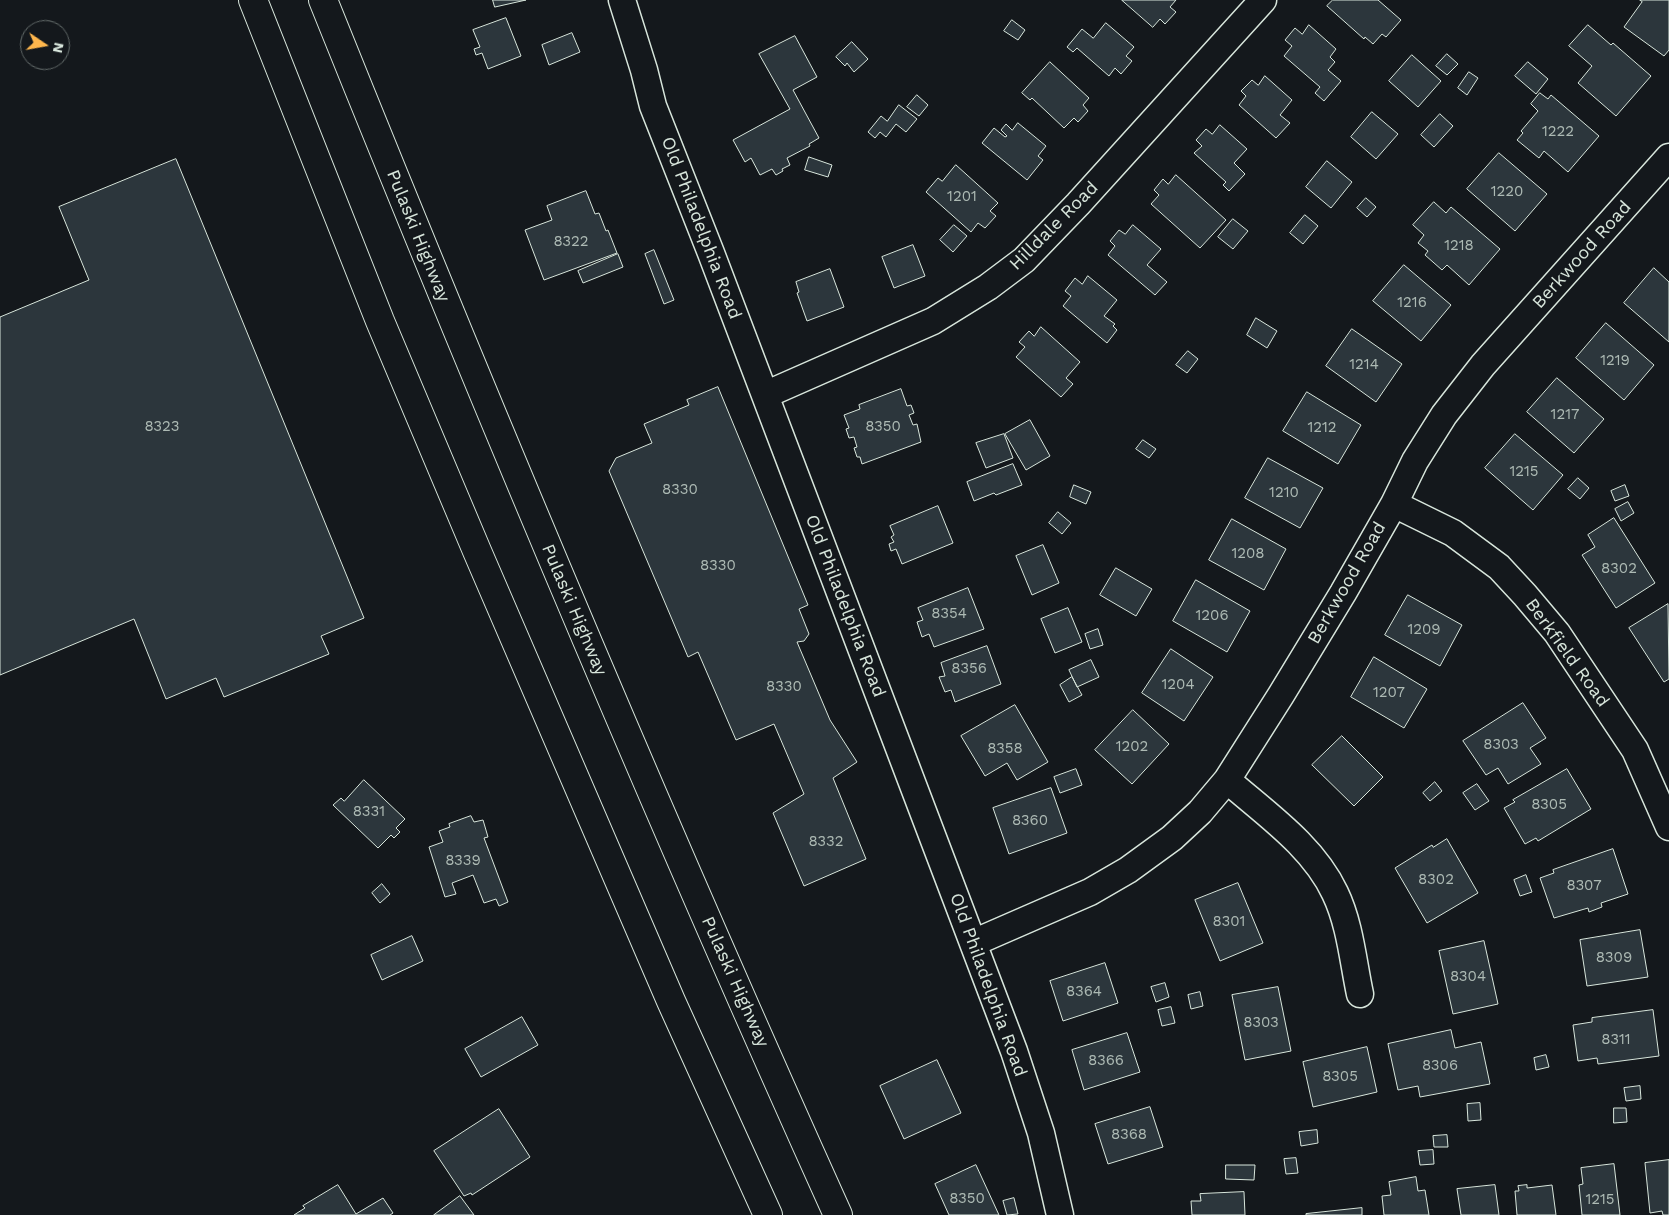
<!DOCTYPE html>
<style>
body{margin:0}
#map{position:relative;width:1669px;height:1215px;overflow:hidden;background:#14181c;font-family:"Work Sans",sans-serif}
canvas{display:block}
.north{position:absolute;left:20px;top:20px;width:50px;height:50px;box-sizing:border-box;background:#14181c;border:1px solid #626a69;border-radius:50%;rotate:102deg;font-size:14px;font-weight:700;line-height:20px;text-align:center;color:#d8e6dc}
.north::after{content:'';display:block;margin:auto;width:18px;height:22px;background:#ffb74d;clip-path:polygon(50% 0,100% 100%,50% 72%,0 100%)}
</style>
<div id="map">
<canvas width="1669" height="1215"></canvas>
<div class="north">N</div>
</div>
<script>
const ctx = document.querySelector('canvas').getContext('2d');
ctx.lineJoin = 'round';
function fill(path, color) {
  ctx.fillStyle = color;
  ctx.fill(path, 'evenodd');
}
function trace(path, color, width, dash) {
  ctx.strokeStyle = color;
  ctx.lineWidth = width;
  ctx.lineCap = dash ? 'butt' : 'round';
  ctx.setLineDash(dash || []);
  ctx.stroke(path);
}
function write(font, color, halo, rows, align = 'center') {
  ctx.font = font + ' "Work Sans",sans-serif';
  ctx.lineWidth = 4;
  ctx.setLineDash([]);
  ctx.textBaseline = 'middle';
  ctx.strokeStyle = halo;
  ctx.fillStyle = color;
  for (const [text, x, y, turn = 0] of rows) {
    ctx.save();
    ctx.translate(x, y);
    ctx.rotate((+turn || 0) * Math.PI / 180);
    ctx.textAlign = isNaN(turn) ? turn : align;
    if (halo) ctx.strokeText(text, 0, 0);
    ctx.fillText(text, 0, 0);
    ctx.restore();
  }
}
const building = new Path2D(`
 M 493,0 L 526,0 L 495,7 Z
 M 1122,0 L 1176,0 L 1170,7 L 1176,12 L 1165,24 L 1160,19 L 1153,27 Z
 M 1333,0 L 1378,0 L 1401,20 L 1386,37 L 1382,34 L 1373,44 L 1365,37 L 1364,39 L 1327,6 Z
 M 1640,0 L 1669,0 L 1669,50 L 1664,56 L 1624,27 L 1642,2 Z
 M 506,18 L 521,56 L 488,69 L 482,53 L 476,55 L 474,49 L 480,47 L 473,30 Z
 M 1012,20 L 1025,30 L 1018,40 L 1004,31 Z
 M 1106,23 L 1134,47 L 1126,56 L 1132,61 L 1121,74 L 1115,68 L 1109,76 L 1077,48 L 1073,52 L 1067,47 L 1082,29 L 1093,38 Z
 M 1309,25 L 1336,49 L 1330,57 L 1335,62 L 1328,70 L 1341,81 L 1324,101 L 1315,93 L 1320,87 L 1284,56 L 1292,46 L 1285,40 L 1295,28 L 1302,34 Z
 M 1588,25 L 1611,45 L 1613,43 L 1651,76 L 1616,116 L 1578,83 L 1592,66 L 1569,46 Z
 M 572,33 L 580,52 L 549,65 L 542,45 Z
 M 795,36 L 817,77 L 793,90 L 819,138 L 809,144 L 810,146 L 787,158 L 790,165 L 782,169 L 783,171 L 776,175 L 772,169 L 760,175 L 751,158 L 745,162 L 733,140 L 790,109 L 759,54 Z
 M 852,42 L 868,59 L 854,72 L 847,63 L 845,66 L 836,57 Z
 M 1447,54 L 1458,64 L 1447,75 L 1436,66 Z
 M 1412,55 L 1441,81 L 1418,107 L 1389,81 Z
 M 1050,62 L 1089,98 L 1083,105 L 1088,111 L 1078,122 L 1074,118 L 1064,128 L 1032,98 L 1030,100 L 1022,93 Z
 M 1528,62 L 1548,79 L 1536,94 L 1515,76 Z
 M 1469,72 L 1478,78 L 1467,95 L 1458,88 Z
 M 1265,76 L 1292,100 L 1280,115 L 1290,123 L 1276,138 L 1239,105 L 1246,96 L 1241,91 L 1252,80 L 1258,85 Z
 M 1540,93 L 1548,99 L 1551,95 L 1599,136 L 1568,172 L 1544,151 L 1539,158 L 1517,140 L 1523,133 L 1521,131 L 1538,111 L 1531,104 Z
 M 917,95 L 928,105 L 919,116 L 907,107 Z
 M 899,105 L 917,119 L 906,132 L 896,124 L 886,137 L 880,132 L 875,138 L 868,132 L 881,116 L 887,121 Z
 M 1372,112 L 1398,134 L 1376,159 L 1351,137 Z
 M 1440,114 L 1453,126 L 1434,147 L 1421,135 Z
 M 1018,123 L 1046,146 L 1038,156 L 1043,160 L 1027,180 L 982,143 L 994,128 L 1005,137 L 1007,136 L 1001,130 L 1006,124 L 1012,130 Z
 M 1220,125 L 1247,149 L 1234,163 L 1245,174 L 1229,191 L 1223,185 L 1226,182 L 1194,153 L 1202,146 L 1196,140 L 1206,129 L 1212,134 Z
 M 1499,153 L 1547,194 L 1515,231 L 1467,189 Z
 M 809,157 L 832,165 L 828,177 L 805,170 Z
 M 176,159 L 364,618 L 321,636 L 329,654 L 224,697 L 216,678 L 166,699 L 134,619 L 0,675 L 0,317 L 89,280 L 59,207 Z
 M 1327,161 L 1352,182 L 1331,208 L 1306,187 Z
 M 956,165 L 998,203 L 990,211 L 996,216 L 985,228 L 978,223 L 971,232 L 926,192 L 938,178 L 942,181 Z
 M 1176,175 L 1226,220 L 1200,248 L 1151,204 L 1159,195 L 1154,190 L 1163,179 L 1168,184 Z
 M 586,191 L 595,214 L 599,213 L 606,231 L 608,230 L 617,253 L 544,280 L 525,230 L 552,220 L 547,206 Z
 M 1366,198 L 1376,207 L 1367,217 L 1357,208 Z
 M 1434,202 L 1446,213 L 1451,207 L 1500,249 L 1469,285 L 1447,265 L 1442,270 L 1425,255 L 1428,251 L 1418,243 L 1424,235 L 1413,225 Z
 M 1305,215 L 1318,226 L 1303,244 L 1290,233 Z
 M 1233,219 L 1248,231 L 1233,249 L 1218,237 Z
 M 954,225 L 967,236 L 953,252 L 940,240 Z
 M 1133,225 L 1161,249 L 1147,265 L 1167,282 L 1155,295 L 1108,255 L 1115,246 L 1110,241 L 1119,230 L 1125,234 Z
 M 913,245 L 925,276 L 894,288 L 882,257 Z
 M 654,250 L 674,300 L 664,304 L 645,254 Z
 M 618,254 L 623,267 L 583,283 L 578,271 Z
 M 1404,265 L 1451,305 L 1421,341 L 1373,301 Z
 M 1654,268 L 1669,282 L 1669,342 L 1624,303 Z
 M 830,269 L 844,307 L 807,321 L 797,293 L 799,292 L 796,282 Z
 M 1088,276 L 1117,300 L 1104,316 L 1115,324 L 1113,326 L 1117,330 L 1107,343 L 1063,306 L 1071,296 L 1065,291 L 1075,278 L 1082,284 Z
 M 1256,318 L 1277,331 L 1267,348 L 1247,335 Z
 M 1606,323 L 1654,365 L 1624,400 L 1576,358 Z
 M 1041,327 L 1080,362 L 1066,378 L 1073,384 L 1061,397 L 1016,357 L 1025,347 L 1019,342 L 1029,331 L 1034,336 Z
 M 1352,329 L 1402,364 L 1376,402 L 1326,366 Z
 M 1188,351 L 1198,359 L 1187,373 L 1176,365 Z
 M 1557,378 L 1604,419 L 1574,453 L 1527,412 Z
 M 718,387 L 808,605 L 799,609 L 809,634 L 804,641 L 797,642 L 830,720 L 857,762 L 833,778 L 866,859 L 804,886 L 773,813 L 804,794 L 774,724 L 736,740 L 698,652 L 688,657 L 609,471 L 616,458 L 652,443 L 644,424 L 689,405 L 687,400 Z
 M 901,389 L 907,406 L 911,405 L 914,413 L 909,415 L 913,425 L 917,424 L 921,442 L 862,464 L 860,457 L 857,457 L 854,448 L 857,447 L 854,437 L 849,438 L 846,429 L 849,428 L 844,415 L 860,409 L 859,405 Z
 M 1307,392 L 1361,425 L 1338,464 L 1283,431 Z
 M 1030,420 L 1050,456 L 1026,470 L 1005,434 Z
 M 1004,434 L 1013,458 L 986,468 L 976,443 Z
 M 1515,434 L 1563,475 L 1533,510 L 1485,468 Z
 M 1143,440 L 1156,449 L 1149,458 L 1136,449 Z
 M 1268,458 L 1323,488 L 1300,528 L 1245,498 Z
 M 1013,464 L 1022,485 L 996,495 L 994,493 L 974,501 L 967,482 Z
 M 1578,478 L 1589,488 L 1580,499 L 1568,489 Z
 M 1074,485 L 1091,492 L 1086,504 L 1070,497 Z
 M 1625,485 L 1629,496 L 1615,501 L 1611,491 Z
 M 1628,502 L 1634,513 L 1621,521 L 1615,509 Z
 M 938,506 L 953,543 L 902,564 L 896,549 L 891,551 L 889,544 L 894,542 L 891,537 L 894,535 L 890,526 Z
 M 1058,512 L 1071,523 L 1062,534 L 1049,523 Z
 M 1614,518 L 1655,583 L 1616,608 L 1582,555 L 1595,547 L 1588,535 Z
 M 1232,519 L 1286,549 L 1264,590 L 1209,560 Z
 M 1043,545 L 1059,583 L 1032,595 L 1016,556 Z
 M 1116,568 L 1152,589 L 1136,616 L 1100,595 Z
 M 1196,580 L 1250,611 L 1227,652 L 1173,621 Z
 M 968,588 L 984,629 L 934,647 L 929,634 L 922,637 L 917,622 L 923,620 L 918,608 Z
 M 1408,595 L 1462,625 L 1440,666 L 1385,635 Z
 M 1668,604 L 1669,679 L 1664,682 L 1629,628 Z
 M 1068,608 L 1082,642 L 1055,653 L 1041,619 Z
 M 1098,629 L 1103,645 L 1090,649 L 1085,634 Z
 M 987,646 L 1001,684 L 955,702 L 951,690 L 945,692 L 939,677 L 945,676 L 941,663 Z
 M 1171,649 L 1213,677 L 1184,721 L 1142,693 Z
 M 1374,657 L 1427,689 L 1404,728 L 1351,697 Z
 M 1091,660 L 1099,677 L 1077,687 L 1069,670 Z
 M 1072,677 L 1082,695 L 1069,702 L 1060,685 Z
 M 1523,703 L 1546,738 L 1530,748 L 1541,764 L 1508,784 L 1498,768 L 1486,775 L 1463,741 Z
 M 1015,705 L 1048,762 L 1017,780 L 1007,763 L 985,776 L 961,736 Z
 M 1133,710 L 1169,744 L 1132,784 L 1095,750 Z
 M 1342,736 L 1383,777 L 1354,806 L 1312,765 Z
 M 1076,769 L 1082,785 L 1060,793 L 1054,777 Z
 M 1567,769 L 1591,809 L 1538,841 L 1536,838 L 1525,844 L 1504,808 L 1515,802 L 1513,800 Z
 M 364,780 L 405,819 L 396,828 L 400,832 L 394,838 L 391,835 L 378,848 L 333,805 L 341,798 L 344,801 Z
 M 1435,782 L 1442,791 L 1430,801 L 1423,793 Z
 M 1477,784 L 1489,801 L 1475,810 L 1463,793 Z
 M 1051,788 L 1067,833 L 1009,854 L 993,808 Z
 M 471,816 L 474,822 L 483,820 L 488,837 L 484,838 L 508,902 L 499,906 L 496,899 L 484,903 L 473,875 L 452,883 L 456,894 L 445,897 L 429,847 L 443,842 L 439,831 L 450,827 L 449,824 Z
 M 1447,839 L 1478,893 L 1427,923 L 1395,868 L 1432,845 L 1433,847 Z
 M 1613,849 L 1628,894 L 1601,903 L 1602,907 L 1589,912 L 1588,908 L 1554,918 L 1540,878 L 1554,873 L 1553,870 Z
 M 1526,875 L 1532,892 L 1520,896 L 1514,880 Z
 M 1238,883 L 1263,943 L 1220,961 L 1195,900 Z
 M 382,884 L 390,894 L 380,903 L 372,893 Z
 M 1640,930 L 1648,977 L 1587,986 L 1580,940 Z
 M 412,936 L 423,961 L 382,980 L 371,955 Z
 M 1484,941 L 1498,1004 L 1453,1014 L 1439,951 Z
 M 1105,963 L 1118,1003 L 1063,1021 L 1050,981 Z
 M 1165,983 L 1169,997 L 1156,1002 L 1151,987 Z
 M 1278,987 L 1291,1051 L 1245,1060 L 1232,995 Z
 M 1200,992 L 1203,1006 L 1191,1009 L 1188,995 Z
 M 1171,1007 L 1175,1023 L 1162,1026 L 1158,1010 Z
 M 1653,1010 L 1659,1056 L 1598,1064 L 1597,1058 L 1578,1061 L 1573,1025 L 1592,1022 L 1592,1018 Z
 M 522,1017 L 538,1045 L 481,1077 L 465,1049 Z
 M 1451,1030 L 1455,1048 L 1481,1042 L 1490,1084 L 1420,1097 L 1418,1086 L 1398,1090 L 1388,1044 Z
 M 1127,1033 L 1140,1072 L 1084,1090 L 1072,1050 Z
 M 1367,1047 L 1377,1092 L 1313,1107 L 1303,1062 Z
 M 1546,1055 L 1549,1067 L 1536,1070 L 1534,1058 Z
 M 937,1060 L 961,1113 L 904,1139 L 880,1086 Z
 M 1640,1086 L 1641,1099 L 1626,1101 L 1624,1088 Z
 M 1480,1103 L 1481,1120 L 1468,1121 L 1467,1104 Z
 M 1150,1107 L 1163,1147 L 1108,1164 L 1095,1124 Z
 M 1614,1108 L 1626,1108 L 1627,1122 L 1614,1123 Z
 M 499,1109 L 530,1157 L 472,1195 L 471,1193 L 464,1196 L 434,1151 Z
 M 1317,1130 L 1318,1143 L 1301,1146 L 1299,1132 Z
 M 1447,1135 L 1448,1147 L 1434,1147 L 1433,1136 Z
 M 1433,1150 L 1434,1164 L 1420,1165 L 1418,1151 Z
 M 1296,1158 L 1298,1173 L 1286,1174 L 1284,1159 Z
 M 1669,1160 L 1669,1215 L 1663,1215 L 1662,1211 L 1650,1213 L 1645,1163 Z
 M 1614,1164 L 1620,1215 L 1582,1215 L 1579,1185 L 1583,1184 L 1581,1168 Z
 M 976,1165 L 999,1215 L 949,1215 L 935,1184 Z
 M 1226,1165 L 1255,1165 L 1254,1180 L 1226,1179 Z
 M 1416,1177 L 1418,1191 L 1425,1190 L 1429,1215 L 1384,1215 L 1382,1196 L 1391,1195 L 1389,1182 Z
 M 338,1185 L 356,1214 L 383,1198 L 393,1213 L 390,1215 L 294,1215 L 305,1208 L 303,1206 Z
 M 1495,1185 L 1499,1215 L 1461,1215 L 1457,1189 Z
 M 1527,1185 L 1527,1188 L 1552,1185 L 1556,1215 L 1517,1215 L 1515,1191 L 1519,1191 L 1518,1186 Z
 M 1244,1192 L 1245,1215 L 1192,1215 L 1191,1201 L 1201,1201 L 1200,1194 Z
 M 460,1196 L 474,1215 L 434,1215 Z
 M 1014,1198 L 1018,1214 L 1007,1215 L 1003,1201 Z
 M 1362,1208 L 1362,1215 L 1306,1215 L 1306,1214 Z`);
fill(building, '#2c363c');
trace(building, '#d8e6dc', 1);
const minor = new Path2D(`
 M 622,0 L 644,70 L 653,106 L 711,253 L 1014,1051 L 1041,1133 L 1060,1215
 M 765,395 L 933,321 L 988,287 L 1024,260 L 1078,204 L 1263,0
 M 1394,504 L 1453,533 L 1499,567 L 1525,595 L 1557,633 L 1635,750 L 1669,827
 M 1227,780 C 1266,814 1313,846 1335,893 C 1350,924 1353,961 1360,994
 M 973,943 L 1090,892 L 1128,870 L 1172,838 L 1200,812 L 1227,780 L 1281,695 L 1343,593 L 1394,504 L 1415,461 L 1444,415 L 1483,365 L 1669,157`);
const trunk = new Path2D(`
 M 253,0 L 380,321 L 477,551 L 671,1001 L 768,1215
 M 323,0 C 487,408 657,814 838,1215`);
trace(minor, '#d8e6dc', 29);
trace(trunk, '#d8e6dc', 30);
trace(minor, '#14181c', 26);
trace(trunk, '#14181c', 28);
write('15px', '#adbab4', null, [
 ["1222",1558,132],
 ["1220",1507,192],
 ["1201",962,197],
 ["8322",571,242],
 ["1218",1459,246],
 ["1216",1412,303],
 ["1219",1615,361],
 ["1214",1364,365],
 ["1217",1565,415],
 ["8323",162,427],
 ["8350",883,427],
 ["1212",1322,428],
 ["1215",1524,472],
 ["8330",680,490],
 ["1210",1284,493],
 ["1208",1248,554],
 ["8330",718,566],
 ["8302",1619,569],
 ["8354",949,614],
 ["1206",1212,616],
 ["1209",1424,630],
 ["8356",969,669],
 ["1204",1178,685],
 ["8330",784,687],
 ["1207",1389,693],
 ["8303",1501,745],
 ["1202",1132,747],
 ["8358",1005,749],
 ["8305",1549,805],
 ["8331",369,812],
 ["8360",1030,821],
 ["8332",826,842],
 ["8339",463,861],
 ["8302",1436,880],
 ["8307",1584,886],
 ["8301",1229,922],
 ["8309",1614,958],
 ["8304",1468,977],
 ["8364",1084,992],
 ["8303",1261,1023],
 ["8311",1616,1040],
 ["8366",1106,1061],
 ["8306",1440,1066],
 ["8305",1340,1077],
 ["8368",1129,1135],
 ["8350",967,1199],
 ["1215",1600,1200]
]);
write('18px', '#d8e6dc', '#14181c', [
 ["Hilldale Road",1054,226,-45],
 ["Old Philadelphia Road",701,228,69],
 ["Pulaski Highway",418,236,68],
 ["Berkwood Road",1582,255,-48],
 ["Berkwood Road",1347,583,-60],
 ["Old Philadelphia Road",845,606,69],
 ["Pulaski Highway",574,610,67],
 ["Berkfield Road",1567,653,54],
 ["Pulaski Highway",735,982,66],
 ["Old Philadelphia Road",988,985,70]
]);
</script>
